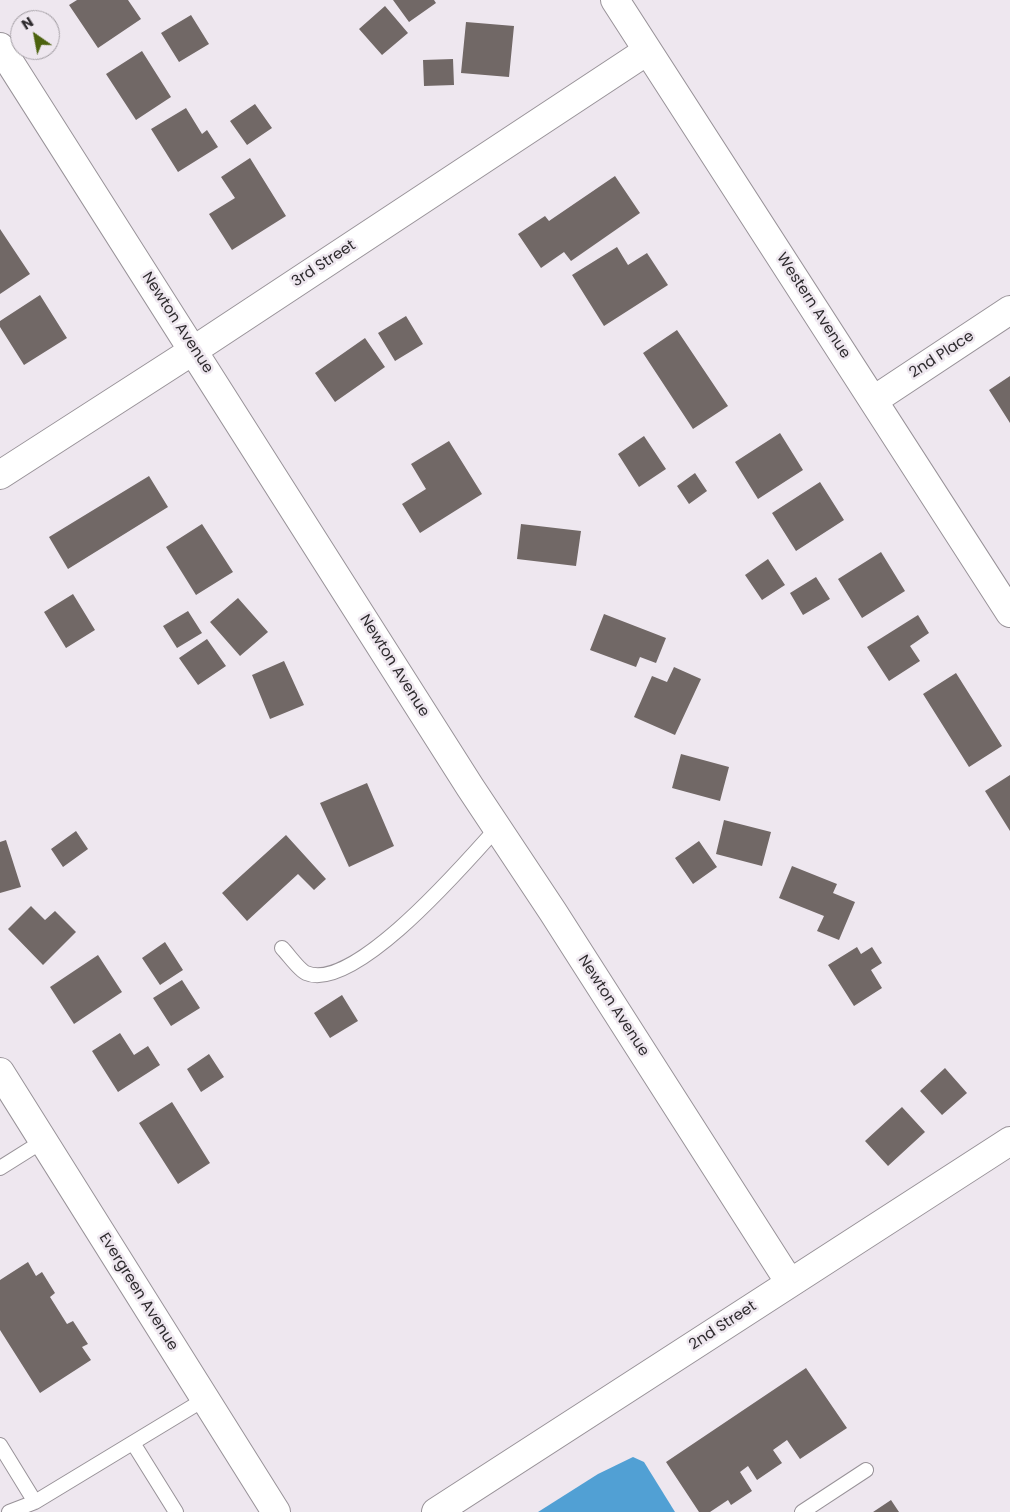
<!DOCTYPE html>
<style>
body{margin:0}
#map{position:relative;width:1010px;height:1512px;overflow:hidden;background:#eee7ef;font-family:Poppins,sans-serif}
canvas{display:block}
.north{position:absolute;left:10px;top:10px;width:50px;height:50px;box-sizing:border-box;background:#eee7ef;border:1px solid #a19ca2;border-radius:50%;rotate:327deg;font-size:14px;font-weight:700;line-height:20px;text-align:center;color:#2e2b2e}
.north::after{content:'';display:block;margin:auto;width:18px;height:22px;background:#4c620e;clip-path:polygon(50% 0,100% 100%,50% 72%,0 100%)}
</style>
<div id="map">
<canvas width="1010" height="1512"></canvas>
<div class="north">N</div>
</div>
<script>
const ctx = document.querySelector('canvas').getContext('2d');
ctx.lineJoin = 'round';
function fill(path, color) {
  ctx.fillStyle = color;
  ctx.fill(path, 'evenodd');
}
function trace(path, color, width, dash) {
  ctx.strokeStyle = color;
  ctx.lineWidth = width;
  ctx.lineCap = dash ? 'butt' : 'round';
  ctx.setLineDash(dash || []);
  ctx.stroke(path);
}
function write(font, color, halo, rows, align = 'center') {
  ctx.font = font + ' Poppins,sans-serif';
  ctx.lineWidth = 5;
  ctx.setLineDash([]);
  ctx.textBaseline = 'middle';
  ctx.strokeStyle = halo;
  ctx.fillStyle = color;
  for (const [text, x, y, turn = 0] of rows) {
    ctx.save();
    ctx.translate(x, y);
    ctx.rotate((+turn || 0) * Math.PI / 180);
    ctx.textAlign = isNaN(turn) ? turn : align;
    if (halo) ctx.strokeText(text, 0, 0);
    ctx.fillText(text, 0, 0);
    ctx.restore();
  }
}
fill(new Path2D(`
 M 633,1457 L 644,1462 L 675,1512 L 538,1512 L 598,1474 Z`), '#51a0d4');
fill(new Path2D(`
 M 77,0 L 128,0 L 141,19 L 98,48 L 69,5 Z
 M 393,0 L 434,0 L 436,3 L 409,22 Z
 M 385,6 L 408,33 L 382,55 L 359,29 Z
 M 191,15 L 209,44 L 179,62 L 161,33 Z
 M 466,22 L 514,26 L 509,77 L 461,73 Z
 M 142,51 L 171,97 L 136,120 L 106,74 Z
 M 453,59 L 454,85 L 424,86 L 423,60 Z
 M 255,104 L 272,128 L 247,145 L 230,121 Z
 M 186,108 L 202,134 L 207,130 L 218,147 L 178,172 L 151,129 Z
 M 250,158 L 286,216 L 232,250 L 209,214 L 235,198 L 221,177 Z
 M 615,176 L 640,213 L 571,261 L 564,252 L 541,268 L 518,234 L 545,216 L 549,221 Z
 M 0,229 L 30,274 L 0,294 Z
 M 617,247 L 628,265 L 647,253 L 668,285 L 604,326 L 572,275 Z
 M 40,295 L 67,338 L 24,365 L 0,327 L 0,321 Z
 M 406,316 L 423,344 L 395,361 L 378,333 Z
 M 677,330 L 728,406 L 693,429 L 643,353 Z
 M 365,338 L 385,367 L 335,402 L 315,373 Z
 M 1010,376 L 1010,423 L 989,390 Z
 M 780,433 L 803,470 L 758,499 L 735,462 Z
 M 644,436 L 666,469 L 639,487 L 618,454 Z
 M 449,441 L 482,494 L 420,533 L 402,504 L 426,489 L 411,464 Z
 M 695,473 L 707,491 L 689,504 L 677,486 Z
 M 149,476 L 168,507 L 68,569 L 49,537 Z
 M 820,482 L 844,520 L 796,551 L 772,513 Z
 M 202,524 L 233,572 L 196,595 L 166,547 Z
 M 521,524 L 581,531 L 576,566 L 517,559 Z
 M 881,552 L 905,591 L 862,618 L 838,579 Z
 M 768,559 L 785,585 L 762,600 L 745,575 Z
 M 816,577 L 830,599 L 803,615 L 790,593 Z
 M 73,594 L 95,630 L 66,648 L 44,612 Z
 M 238,598 L 268,632 L 240,656 L 210,622 Z
 M 188,611 L 202,633 L 177,648 L 163,626 Z
 M 604,614 L 666,638 L 656,663 L 640,657 L 636,667 L 590,650 Z
 M 918,615 L 929,633 L 910,646 L 920,661 L 889,681 L 867,647 Z
 M 207,639 L 226,666 L 198,685 L 179,658 Z
 M 284,661 L 304,705 L 270,719 L 252,675 Z
 M 674,667 L 701,679 L 675,735 L 634,717 L 652,676 L 667,682 Z
 M 956,673 L 1002,746 L 969,767 L 923,694 Z
 M 681,754 L 729,767 L 720,801 L 672,788 Z
 M 1010,775 L 1010,831 L 985,791 Z
 M 367,783 L 394,846 L 349,867 L 320,803 Z
 M 724,820 L 771,832 L 762,866 L 716,854 Z
 M 76,831 L 88,849 L 63,867 L 51,849 Z
 M 286,835 L 326,879 L 314,890 L 298,874 L 247,921 L 222,893 Z
 M 6,840 L 21,887 L 0,893 L 0,842 Z
 M 699,841 L 717,867 L 693,884 L 675,858 Z
 M 792,866 L 837,884 L 833,893 L 855,902 L 839,940 L 817,931 L 824,916 L 779,898 Z
 M 31,906 L 45,920 L 55,911 L 76,932 L 43,965 L 8,929 Z
 M 165,942 L 183,970 L 160,985 L 142,958 Z
 M 857,947 L 861,954 L 872,947 L 882,963 L 871,970 L 882,988 L 854,1006 L 828,965 Z
 M 98,955 L 122,992 L 74,1024 L 50,987 Z
 M 182,980 L 200,1008 L 171,1026 L 153,998 Z
 M 342,995 L 358,1021 L 330,1038 L 314,1013 Z
 M 120,1033 L 134,1055 L 148,1046 L 160,1065 L 118,1092 L 92,1051 Z
 M 209,1054 L 224,1077 L 201,1092 L 187,1069 Z
 M 945,1068 L 967,1093 L 942,1115 L 920,1091 Z
 M 172,1102 L 210,1163 L 178,1184 L 139,1123 Z
 M 902,1107 L 925,1132 L 888,1166 L 865,1141 Z
 M 28,1262 L 36,1276 L 42,1272 L 55,1293 L 50,1297 L 67,1324 L 73,1321 L 88,1344 L 82,1347 L 91,1360 L 40,1393 L 0,1330 L 0,1280 Z
 M 806,1368 L 847,1428 L 800,1459 L 787,1440 L 773,1450 L 782,1463 L 757,1480 L 748,1466 L 740,1472 L 752,1491 L 731,1505 L 728,1500 L 710,1512 L 699,1512 L 666,1462 Z
 M 891,1500 L 899,1512 L 873,1512 Z`), '#716866');
const lane = new Path2D(`
 M 282,948 C 288,954 299,970 306,973 C 354,994 467,861 497,828
 M 0,1168 L 43,1141
 M 133,1443 L 176,1512
 M 0,1445 L 35,1502
 M 9,1512 L 35,1502 L 205,1399
 M 802,1512 L 866,1470`);
const street = new Path2D(`
 M 615,0 L 1010,613
 M 0,47 L 470,787 L 553,912 L 790,1283
 M 874,400 L 1010,310
 M 0,475 L 194,350 L 647,51
 M 0,1072 L 276,1512
 M 436,1512 L 1010,1141`);
trace(lane, '#989298', 16);
trace(street, '#989298', 30);
trace(lane, '#fff', 14);
trace(street, '#fff', 28);
write('15px', '#2e2b2e', '#eee7ef', [
 ["3rd Street",324,264,-33],
 ["Western Avenue",813,306,57],
 ["Newton Avenue",177,323,57],
 ["2nd Place",942,355,-33],
 ["Newton Avenue",394,666,58],
 ["Newton Avenue",613,1006,57],
 ["Evergreen Avenue",138,1292,58],
 ["2nd Street",723,1326,-33]
]);
</script>
